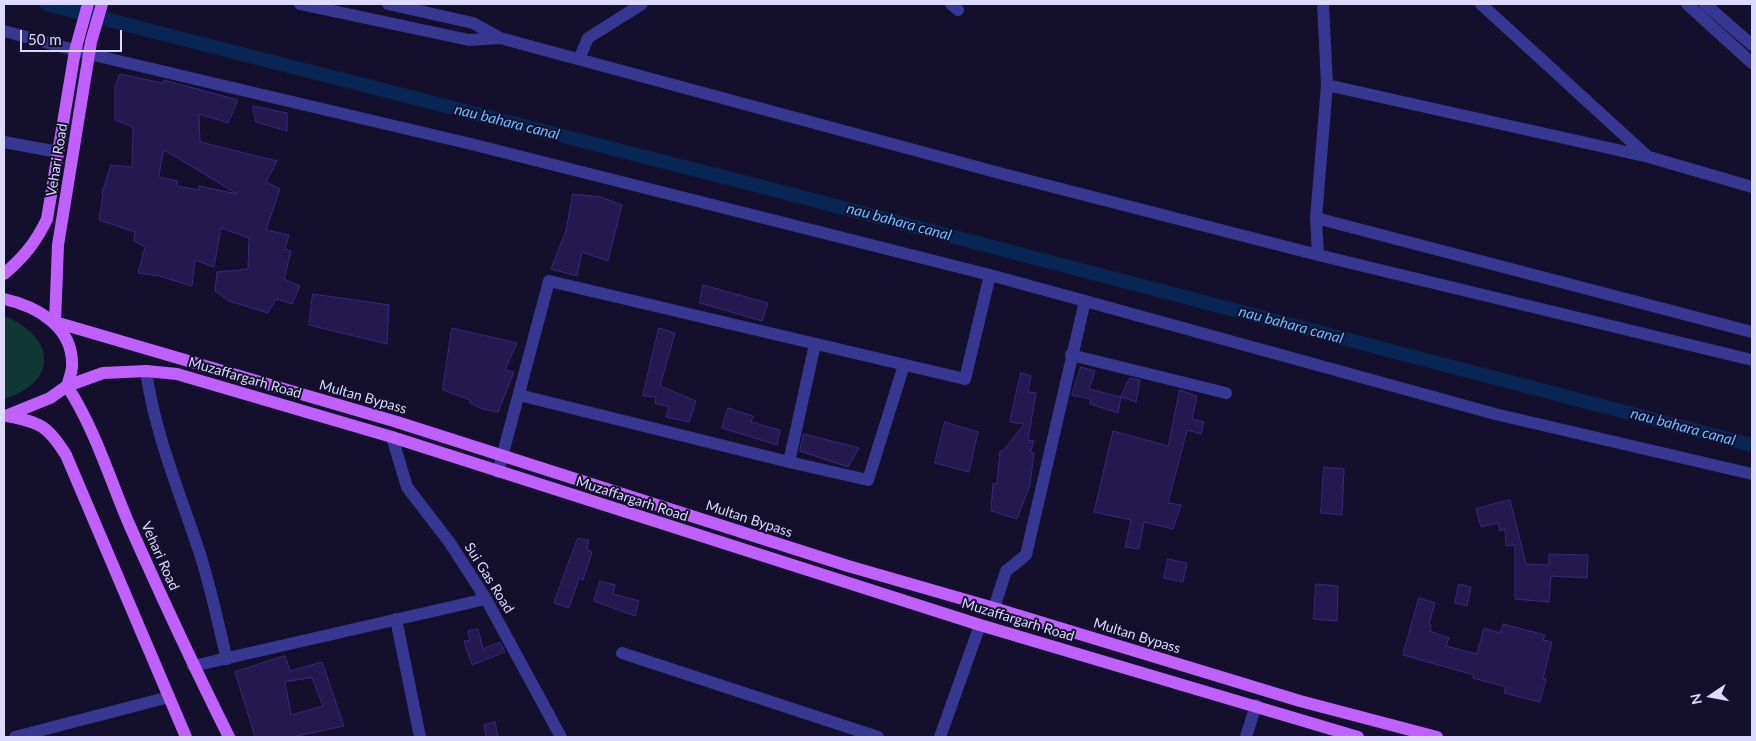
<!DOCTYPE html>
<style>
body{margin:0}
#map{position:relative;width:1756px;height:741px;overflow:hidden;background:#130f2d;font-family:Lato,sans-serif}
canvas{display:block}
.frame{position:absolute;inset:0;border:5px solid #dedaff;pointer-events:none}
.north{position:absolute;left:1686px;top:671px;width:50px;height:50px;-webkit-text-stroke:4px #130f2d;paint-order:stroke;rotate:258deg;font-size:14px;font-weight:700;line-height:20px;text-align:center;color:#dedaff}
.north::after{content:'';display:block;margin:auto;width:18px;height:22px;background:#dedaff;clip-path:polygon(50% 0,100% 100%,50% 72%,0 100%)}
.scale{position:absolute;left:20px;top:30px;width:102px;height:22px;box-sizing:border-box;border:2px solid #dedaff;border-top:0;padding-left:6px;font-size:15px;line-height:18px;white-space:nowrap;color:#dedaff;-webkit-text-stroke:4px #130f2d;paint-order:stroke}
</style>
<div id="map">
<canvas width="1756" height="741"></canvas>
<div class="frame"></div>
<div class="north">N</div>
<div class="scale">50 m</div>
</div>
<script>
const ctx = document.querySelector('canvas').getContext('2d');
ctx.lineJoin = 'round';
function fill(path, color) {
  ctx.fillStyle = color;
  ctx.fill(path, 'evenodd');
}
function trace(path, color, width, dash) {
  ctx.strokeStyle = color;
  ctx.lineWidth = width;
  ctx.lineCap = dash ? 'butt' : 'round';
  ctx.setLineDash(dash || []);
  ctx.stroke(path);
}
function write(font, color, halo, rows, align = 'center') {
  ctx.font = font + ' Lato,sans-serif';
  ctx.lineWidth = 4;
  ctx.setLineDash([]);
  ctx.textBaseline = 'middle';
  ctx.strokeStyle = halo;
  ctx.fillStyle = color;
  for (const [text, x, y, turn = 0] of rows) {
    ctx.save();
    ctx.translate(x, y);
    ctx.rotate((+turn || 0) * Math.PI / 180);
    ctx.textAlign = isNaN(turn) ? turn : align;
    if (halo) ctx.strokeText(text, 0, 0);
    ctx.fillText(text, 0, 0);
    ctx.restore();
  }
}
fill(new Path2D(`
 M 4,316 C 55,336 60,382 4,399 Z`), '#113735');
trace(new Path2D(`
 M 46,4 L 763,187 L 1752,445`), '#082553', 14);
const building = new Path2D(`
 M 120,74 L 163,83 L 164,80 L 238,100 L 228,123 L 199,114 L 200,142 L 277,161 L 266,182 L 280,189 L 266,230 L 289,235 L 285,249 L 291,251 L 284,279 L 300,286 L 292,304 L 276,299 L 268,313 L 229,301 L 215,291 L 217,272 L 248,269 L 249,238 L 221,228 L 214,267 L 195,260 L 192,286 L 159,276 L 138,273 L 145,247 L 134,241 L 135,232 L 99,220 L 103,194 L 102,193 L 111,165 L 132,167 L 133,127 L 115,120 L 115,88 ZM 164,150 L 201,172 L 237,194 L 199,186 L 199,190 L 177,186 L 177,181 L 159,177 Z
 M 253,106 L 287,113 L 287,131 L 256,122 Z
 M 573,194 L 601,197 L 622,205 L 608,261 L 582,252 L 577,276 L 551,269 L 566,231 Z
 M 703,285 L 768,303 L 762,321 L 700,303 Z
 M 313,294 L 389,305 L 387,344 L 309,325 Z
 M 452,328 L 517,343 L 505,370 L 514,372 L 498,412 L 482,409 L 470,403 L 470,400 L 443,390 Z
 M 659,328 L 675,333 L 660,386 L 696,401 L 689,422 L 666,417 L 669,407 L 655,403 L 656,397 L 643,396 Z
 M 1081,367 L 1095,371 L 1089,389 L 1121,397 L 1118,413 L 1090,404 L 1091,399 L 1072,395 Z
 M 1021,373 L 1031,376 L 1028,392 L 1036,393 L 1028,440 L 1034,441 L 1030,453 L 1034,453 L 1030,485 L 1017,519 L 991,511 L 993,483 L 997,484 L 1000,451 L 1003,451 L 1024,424 L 1010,422 Z
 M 1130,378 L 1140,380 L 1136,402 L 1121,397 Z
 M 1180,390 L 1197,396 L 1192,419 L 1204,422 L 1201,434 L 1187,430 L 1168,503 L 1181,505 L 1173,529 L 1144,522 L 1139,549 L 1125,547 L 1131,520 L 1094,512 L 1113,431 L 1168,446 Z
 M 728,408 L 753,416 L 751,422 L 780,430 L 777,445 L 722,428 Z
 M 945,422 L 978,432 L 969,472 L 935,463 Z
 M 804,434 L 859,448 L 848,467 L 800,451 Z
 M 1324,467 L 1344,469 L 1342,515 L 1321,513 Z
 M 1510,500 L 1526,564 L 1549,565 L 1549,554 L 1588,555 L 1587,578 L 1551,576 L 1549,602 L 1515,599 L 1515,545 L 1506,546 L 1505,529 L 1500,531 L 1498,523 L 1481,527 L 1476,509 Z
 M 578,538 L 589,540 L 587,549 L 592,552 L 583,580 L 579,578 L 569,608 L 554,603 Z
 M 1168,559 L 1187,563 L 1183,582 L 1164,578 Z
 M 600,581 L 615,585 L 613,594 L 639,601 L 635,616 L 594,601 Z
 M 1316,584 L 1338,586 L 1337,621 L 1314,619 Z
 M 1459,584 L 1471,587 L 1467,606 L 1455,603 Z
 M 1419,598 L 1435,603 L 1429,624 L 1431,625 L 1430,631 L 1449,638 L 1446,646 L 1477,654 L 1484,628 L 1500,633 L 1503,624 L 1545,635 L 1543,640 L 1552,642 L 1543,679 L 1546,679 L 1540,702 L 1504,693 L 1506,687 L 1473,678 L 1474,675 L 1403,655 Z
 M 478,629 L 483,649 L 500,642 L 505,652 L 472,665 L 464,641 L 470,640 L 468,631 Z
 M 285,656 L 290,671 L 322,662 L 344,726 L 292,737 L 255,737 L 235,672 ZM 312,678 L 323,706 L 291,715 L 285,682 Z
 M 495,722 L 498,737 L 486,737 L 484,725 Z`);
fill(building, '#23194f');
trace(building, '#38297e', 1);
trace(new Path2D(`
 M 300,4 L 469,40 L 500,38
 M 388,4 L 473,23 L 500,38 L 1003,174 L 1318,255 L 1752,360
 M 951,4 L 958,10
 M 1481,4 L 1647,156
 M 1687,4 L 1752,63
 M 1705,4 L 1752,45
 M 4,31 L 89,54 L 471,144 L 990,275 L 965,379 L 549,281 L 498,472
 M 579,59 L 588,38 L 642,4
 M 1327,85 L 1649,157 L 1752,187
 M 4,142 L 58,152
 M 1316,218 L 1752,332
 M 1318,255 L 1316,218 L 1327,85 L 1323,4
 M 990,275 L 1085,301 L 1026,555 L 1006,571 L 994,608
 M 1085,301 L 1495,414 L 1752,474
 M 815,344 L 789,462 L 868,480 L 904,365
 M 1071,355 L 1226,393
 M 146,371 C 155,435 180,493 200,554 C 211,588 218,624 227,659
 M 519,395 L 789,462
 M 392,437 L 407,487 L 450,543 L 486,599 L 561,737
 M 396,619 L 420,737
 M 622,653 L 878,737
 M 193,666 L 486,599
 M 15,737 L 169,697
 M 940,737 L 980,625
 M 1246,737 L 1256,705`), '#373690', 12);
trace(new Path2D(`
 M 102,4 L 91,42 L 58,245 L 55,322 L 397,422 L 848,566 L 994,608 L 1300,701 L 1437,737
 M 4,274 C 24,257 36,242 47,219 L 75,51 L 88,4
 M 4,299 C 36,306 72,326 72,363 C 73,370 69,379 67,386 L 50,398 L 8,415
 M 7,416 C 40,422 48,426 66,455 L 186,737
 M 229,737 C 194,667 161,596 129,524 C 109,477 95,429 67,386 L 103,373 L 146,371 L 177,374 L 392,437 L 980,625 L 1358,737`), '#c061ff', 12);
write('14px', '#dedaff', '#130f2d', [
 ["Vehari Road",57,160,-81],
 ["Muzaffargarh Road",245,378,16],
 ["Multan Bypass",363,397,16],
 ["Muzaffargarh Road",632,499,18],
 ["Multan Bypass",749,519,18],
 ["Vehari Road",160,556,66],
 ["Sui Gas Road",489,578,58],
 ["Muzaffargarh Road",1018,620,17],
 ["Multan Bypass",1137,636,17]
]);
write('italic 15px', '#68bdff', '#130f2d', [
 ["nau bahara canal",507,122,14],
 ["nau bahara canal",899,222,15],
 ["nau bahara canal",1291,325,15],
 ["nau bahara canal",1683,427,15]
]);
</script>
